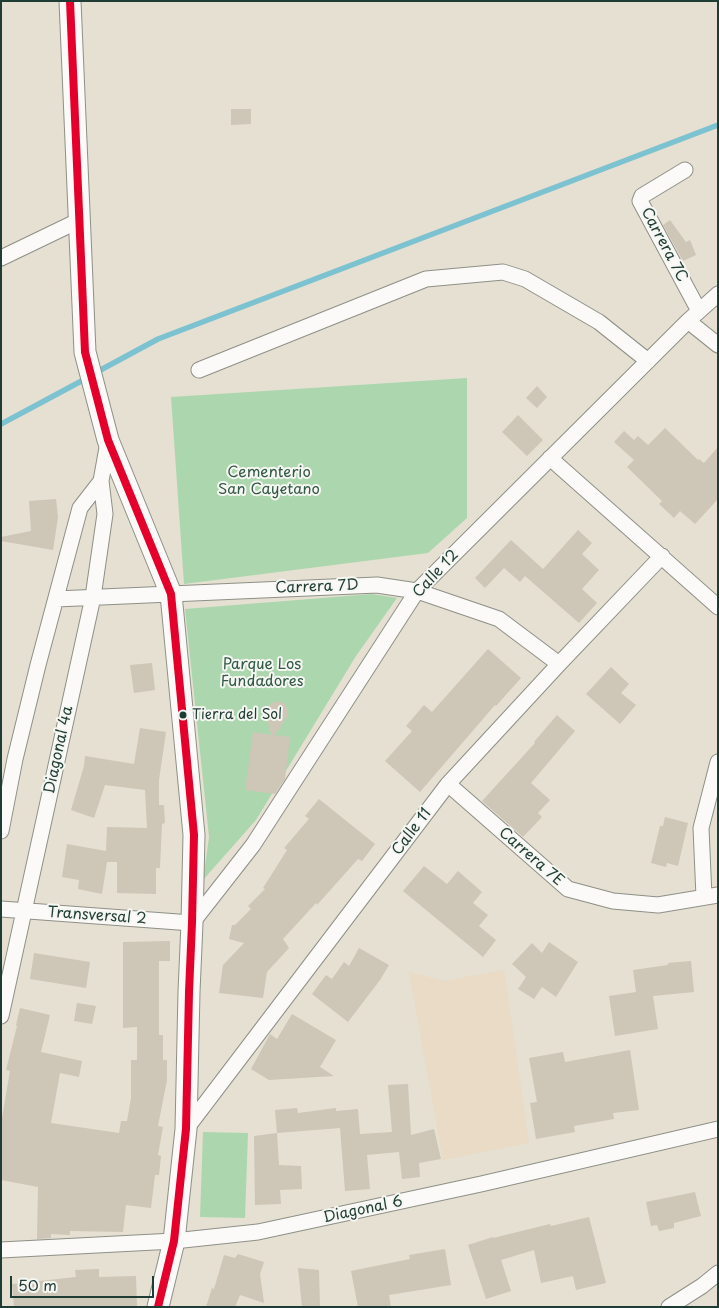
<!DOCTYPE html>
<style>
body{margin:0}
#map{position:relative;width:719px;height:1308px;overflow:hidden;background:#e5e0d1;font-family:"Playpen Sans",sans-serif}
canvas{display:block}
.frame{position:absolute;inset:0;border:2px solid #1f3d34;pointer-events:none}
.scale{position:absolute;left:10px;top:1276px;width:144px;height:22px;box-sizing:border-box;border:2px solid #1f3d34;border-top:0;padding-left:6px;font-size:15px;line-height:18px;white-space:nowrap;color:#1f3d34;-webkit-text-stroke:4px #f6f6f2;paint-order:stroke}
</style>
<div id="map">
<canvas width="719" height="1308"></canvas>
<div class="frame"></div>
<div class="scale">50 m</div>
</div>
<script>
const ctx = document.querySelector('canvas').getContext('2d');
ctx.lineJoin = 'round';
function fill(path, color) {
  ctx.fillStyle = color;
  ctx.fill(path, 'evenodd');
}
function trace(path, color, width, dash) {
  ctx.strokeStyle = color;
  ctx.lineWidth = width;
  ctx.lineCap = dash ? 'butt' : 'round';
  ctx.setLineDash(dash || []);
  ctx.stroke(path);
}
function write(font, color, halo, rows, align = 'center') {
  ctx.font = font + ' "Playpen Sans",sans-serif';
  ctx.lineWidth = 4;
  ctx.setLineDash([]);
  ctx.textBaseline = 'middle';
  ctx.strokeStyle = halo;
  ctx.fillStyle = color;
  for (const [text, x, y, turn = 0] of rows) {
    ctx.save();
    ctx.translate(x, y);
    ctx.rotate((+turn || 0) * Math.PI / 180);
    ctx.textAlign = isNaN(turn) ? turn : align;
    if (halo) ctx.strokeText(text, 0, 0);
    ctx.fillText(text, 0, 0);
    ctx.restore();
  }
}
fill(new Path2D(`
 M 504,970 L 529,1143 L 443,1160 L 409,972 L 444,981 Z`), '#e9dbc5');
fill(new Path2D(`
 M 467,378 L 467,518 L 428,553 L 184,584 L 171,397 Z
 M 372,594 L 397,598 L 356,656 L 256,820 L 203,880 L 209,837 L 185,609 Z
 M 203,1132 L 248,1133 L 245,1218 L 200,1217 Z`), '#acd7ae');
trace(new Path2D(`
 M 95,373 L 158,339 L 718,125
 M 1,424 L 87,378`), '#7dc2d0', 5.5);
fill(new Path2D(`
 M 231,109 L 251,109 L 251,124 L 231,125 Z
 M 670,220 L 686,242 L 690,240 L 696,255 L 683,261 L 663,225 Z
 M 537,386 L 547,397 L 537,408 L 526,398 Z
 M 518,415 L 543,440 L 527,456 L 502,432 Z
 M 665,428 L 698,460 L 699,459 L 704,463 L 718,447 L 718,499 L 695,524 L 680,511 L 674,518 L 659,504 L 662,501 L 627,467 L 634,460 L 614,442 L 624,431 L 634,440 L 638,436 L 648,445 Z
 M 56,499 L 58,517 L 53,550 L 1,541 L 1,537 L 31,531 L 29,501 Z
 M 578,530 L 592,543 L 582,554 L 599,570 L 582,589 L 597,603 L 579,623 L 525,576 L 520,582 L 504,568 L 485,588 L 475,578 L 511,540 L 543,569 Z
 M 488,649 L 521,678 L 496,706 L 495,705 L 420,792 L 385,761 L 412,731 L 406,726 L 424,705 L 432,712 Z
 M 152,663 L 155,690 L 134,693 L 130,665 Z
 M 611,667 L 629,684 L 621,693 L 636,705 L 620,724 L 586,694 Z
 M 277,701 L 284,703 L 288,710 L 287,717 L 275,735 L 290,737 L 285,779 L 275,794 L 245,790 L 253,732 L 271,735 L 266,713 L 266,710 L 270,704 Z
 M 557,715 L 575,731 L 531,783 L 550,800 L 538,813 L 542,817 L 523,837 L 482,801 L 535,743 L 534,742 Z
 M 140,728 L 166,732 L 159,780 L 159,805 L 164,805 L 165,823 L 162,824 L 160,868 L 156,868 L 156,894 L 117,893 L 117,862 L 107,862 L 102,894 L 78,889 L 79,880 L 62,877 L 67,844 L 106,851 L 107,827 L 147,828 L 145,790 L 105,785 L 94,818 L 71,810 L 84,766 L 85,756 L 134,764 Z
 M 319,799 L 375,844 L 362,861 L 358,859 L 317,905 L 316,903 L 283,939 L 289,948 L 267,972 L 263,998 L 219,993 L 223,965 L 244,943 L 229,939 L 232,925 L 235,925 L 251,909 L 248,906 L 265,889 L 263,888 L 287,850 L 284,848 L 309,819 L 305,816 Z
 M 665,817 L 688,823 L 678,866 L 667,863 L 666,867 L 651,863 L 660,826 L 663,826 Z
 M 424,866 L 447,884 L 458,871 L 482,892 L 473,903 L 488,915 L 479,926 L 496,940 L 483,957 L 403,891 Z
 M 170,941 L 170,961 L 159,961 L 159,1035 L 163,1035 L 163,1060 L 167,1060 L 167,1080 L 158,1126 L 163,1127 L 158,1155 L 161,1156 L 159,1175 L 155,1175 L 151,1208 L 126,1205 L 123,1232 L 70,1231 L 70,1235 L 51,1234 L 51,1238 L 37,1239 L 38,1187 L 1,1180 L 1,1124 L 10,1071 L 6,1070 L 17,1026 L 16,1025 L 20,1008 L 50,1015 L 41,1052 L 82,1061 L 79,1077 L 60,1073 L 51,1123 L 119,1133 L 121,1121 L 127,1121 L 131,1098 L 131,1060 L 137,1060 L 137,1027 L 123,1028 L 123,942 Z
 M 549,942 L 578,962 L 556,997 L 542,987 L 534,999 L 518,989 L 526,977 L 512,964 L 532,943 L 542,953 Z
 M 359,948 L 389,965 L 380,980 L 348,1022 L 312,994 L 326,975 L 332,979 L 344,962 L 349,966 Z
 M 34,953 L 90,962 L 86,988 L 30,979 Z
 M 691,961 L 694,992 L 653,996 L 658,1029 L 615,1036 L 609,996 L 636,992 L 633,970 L 668,965 L 668,963 Z
 M 77,1003 L 96,1006 L 92,1024 L 74,1021 Z
 M 292,1014 L 336,1040 L 320,1067 L 334,1076 L 269,1080 L 251,1069 L 270,1034 L 277,1039 Z
 M 630,1050 L 639,1110 L 613,1113 L 614,1119 L 574,1126 L 575,1132 L 536,1139 L 530,1103 L 537,1102 L 529,1058 L 563,1052 L 565,1062 Z
 M 408,1084 L 411,1135 L 434,1129 L 441,1159 L 419,1163 L 420,1177 L 402,1179 L 399,1152 L 367,1155 L 370,1189 L 345,1191 L 340,1128 L 277,1133 L 275,1110 L 297,1108 L 298,1113 L 336,1108 L 336,1111 L 358,1109 L 360,1134 L 392,1132 L 388,1085 Z
 M 277,1133 L 279,1165 L 301,1166 L 302,1189 L 280,1190 L 281,1204 L 255,1205 L 254,1136 Z
 M 695,1192 L 701,1216 L 674,1223 L 674,1228 L 659,1231 L 657,1225 L 651,1226 L 646,1202 Z
 M 589,1217 L 606,1283 L 576,1290 L 573,1276 L 541,1283 L 534,1250 L 501,1260 L 511,1291 L 486,1299 L 468,1245 L 493,1237 L 493,1238 L 550,1224 L 551,1226 Z
 M 445,1249 L 451,1285 L 389,1295 L 391,1307 L 358,1307 L 351,1271 L 410,1259 L 409,1255 Z
 M 238,1254 L 264,1262 L 260,1274 L 264,1303 L 240,1295 L 235,1307 L 206,1307 L 212,1288 L 214,1289 L 224,1255 L 235,1258 Z
 M 298,1268 L 319,1270 L 320,1307 L 302,1307 Z
 M 99,1269 L 99,1277 L 136,1276 L 137,1307 L 14,1307 L 12,1284 L 76,1277 L 75,1270 Z`), '#cec6b6');
const street = new Path2D(`
 M 685,170 L 642,196 L 640,201 L 699,311
 M 1,258 L 80,220
 M 688,321 L 718,345
 M 199,370 L 426,279 L 503,272 L 525,279 L 599,322 L 648,361
 M 550,458 L 718,607
 M 56,599 L 377,585 L 417,591 L 499,619 L 559,664
 M 448,784 L 568,889 L 613,901 L 658,905 L 718,895
 M 1,831 L 15,759 L 38,665 L 80,508 L 101,481
 M 704,897 L 701,828 L 718,762
 M 1,909 L 192,923 L 253,845 L 417,591 L 688,321 L 718,294
 M 1,1016 L 93,597 L 105,514 L 101,481 L 108,442
 M 186,1129 L 448,784 L 559,664 L 662,556
 M 1,1250 L 174,1241 L 258,1232 L 481,1184 L 718,1129
 M 669,1307 L 702,1286 L 718,1273`);
const secondary = new Path2D(`
 M 70,1 L 85,352 L 108,440 L 171,594 L 194,835 L 192,923 L 189,992 L 186,1129 L 174,1241 L 158,1307`);
trace(street, '#8e9087', 17);
trace(secondary, '#8e9087', 23);
trace(street, '#fbfaf8', 15);
trace(secondary, '#fbfaf8', 21);
trace(new Path2D(`
 M 70,1 L 85,352 L 108,440 L 171,594 L 194,835 L 192,923 L 189,992 L 186,1129 L 174,1241 L 158,1307`), '#e4002b', 8);
for (const [x, y, r, color] of [
 [183,715,4.5,"#1f3d34"]
]) {
  const dot = new Path2D();
  dot.arc(x, y, r, 0, 2 * Math.PI);
  ctx.fillStyle = color;
  ctx.fill(dot);
  trace(dot, '#f6f6f2', 2);
}
write('14px', '#1f3d34', '#f6f6f2', [
 ["Tierra del Sol",192,715]
], 'left');
write('15px', '#1f3d34', '#f6f6f2', [
 ["Carrera 7C",664,245,62],
 ["Calle 12",436,574,-47],
 ["Carrera 7D",317,587,-2],
 ["Diagonal 4a",59,750,-78],
 ["Calle 11",412,832,-53],
 ["Carrera 7E",531,857,41],
 ["Transversal 2",97,916,4],
 ["Diagonal 6",363,1210,-12]
]);
write('15px', '#325a47', '#f6f6f2', [
 ["Cementerio",269,473],
 ["San Cayetano",269,490],
 ["Parque Los",262,665],
 ["Fundadores",262,682]
]);
</script>
